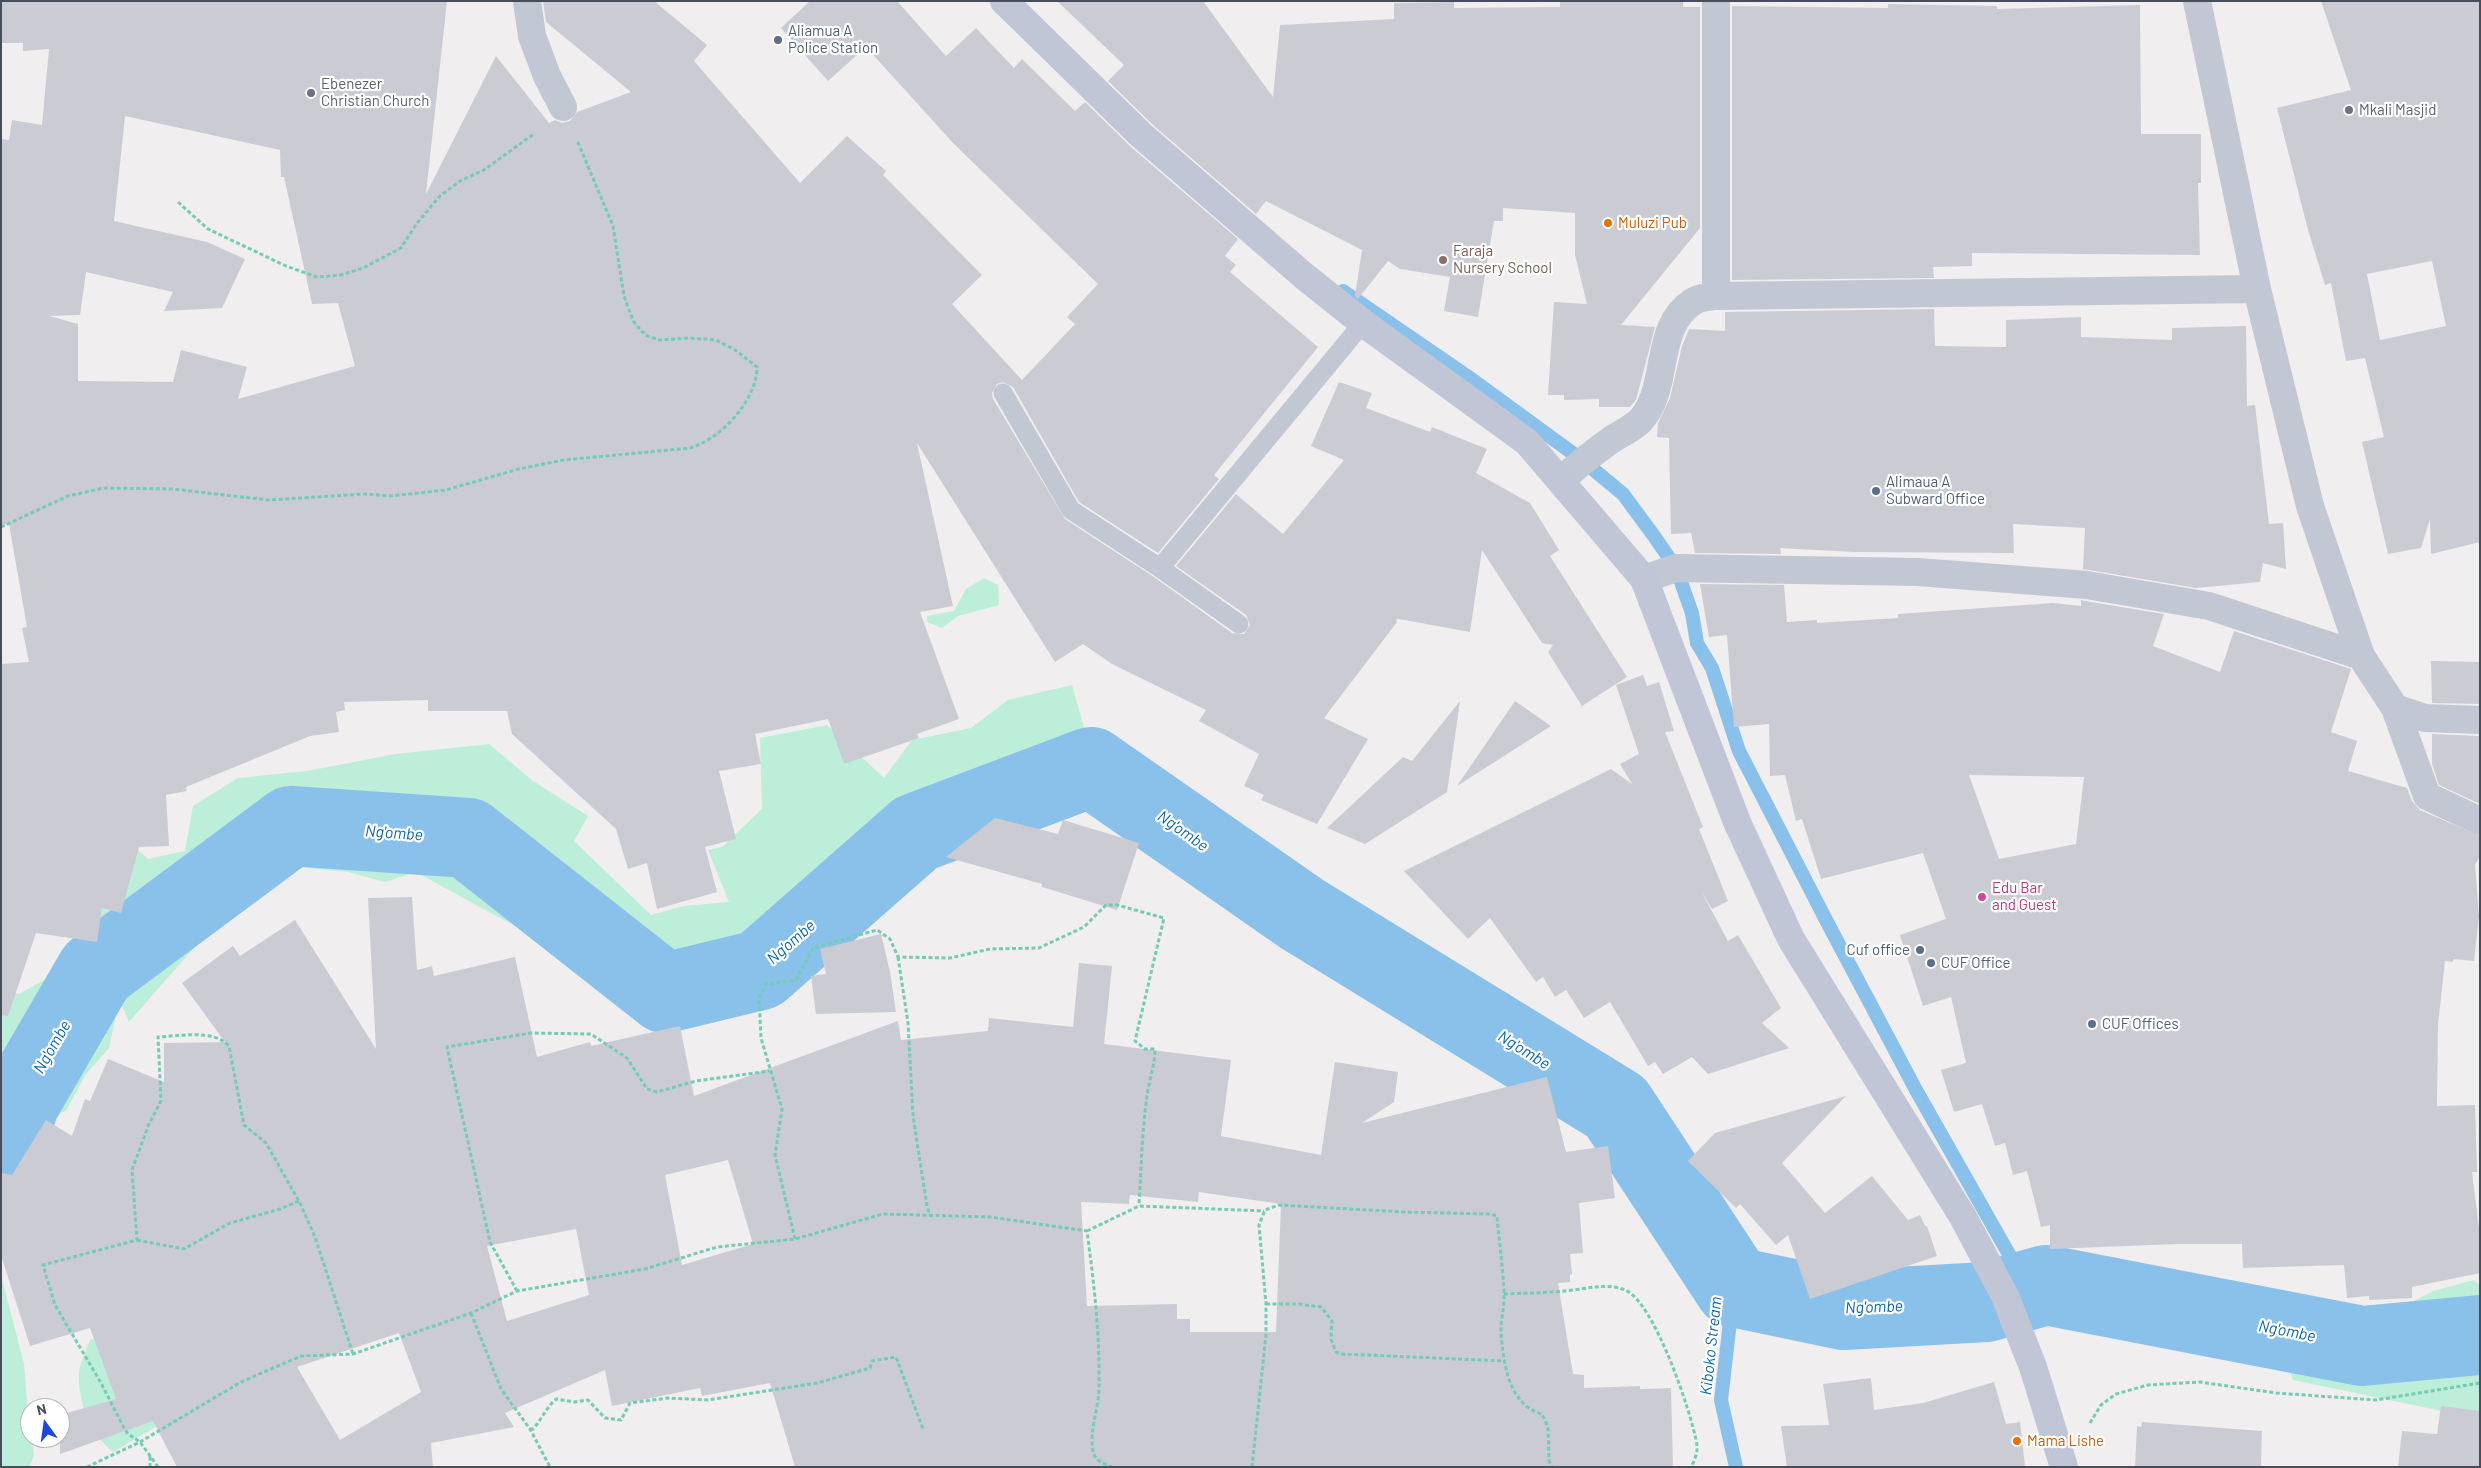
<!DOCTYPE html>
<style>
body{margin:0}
#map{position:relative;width:2481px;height:1468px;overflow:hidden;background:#f0eeee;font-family:Barlow,sans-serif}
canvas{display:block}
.frame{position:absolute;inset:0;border:2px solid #464d5b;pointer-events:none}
.north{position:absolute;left:20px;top:1398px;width:50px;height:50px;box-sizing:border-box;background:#fff;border:1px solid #b5b8bd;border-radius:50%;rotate:346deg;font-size:14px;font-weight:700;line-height:20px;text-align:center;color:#464d5b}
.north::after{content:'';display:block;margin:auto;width:18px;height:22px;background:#1c46dc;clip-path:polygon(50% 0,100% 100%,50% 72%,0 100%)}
</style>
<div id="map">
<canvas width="2481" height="1468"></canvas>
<div class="frame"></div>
<div class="north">N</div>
</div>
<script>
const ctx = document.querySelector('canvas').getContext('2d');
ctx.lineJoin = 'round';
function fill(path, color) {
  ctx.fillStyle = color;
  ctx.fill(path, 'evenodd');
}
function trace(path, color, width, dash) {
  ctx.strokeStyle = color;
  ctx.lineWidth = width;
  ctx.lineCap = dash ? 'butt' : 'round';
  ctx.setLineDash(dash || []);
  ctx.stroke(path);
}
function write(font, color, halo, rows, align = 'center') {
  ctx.font = font + ' Barlow,sans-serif';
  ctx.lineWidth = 4.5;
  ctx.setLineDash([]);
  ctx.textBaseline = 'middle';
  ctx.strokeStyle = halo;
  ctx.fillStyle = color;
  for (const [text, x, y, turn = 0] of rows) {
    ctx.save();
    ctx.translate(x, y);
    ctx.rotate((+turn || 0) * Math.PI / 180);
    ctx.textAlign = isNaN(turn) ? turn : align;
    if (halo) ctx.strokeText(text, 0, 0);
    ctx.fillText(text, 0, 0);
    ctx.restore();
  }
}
fill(new Path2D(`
 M 984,578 L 998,585 L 999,605 L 958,616 L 942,628 L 927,622 L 927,616 L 954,611 L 966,589 Z
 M 1072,685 L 1099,780 L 1038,792 L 981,822 L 916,881 L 842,917 L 781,973 L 673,1004 L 500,918 L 416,872 L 385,882 L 348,872 L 278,865 L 228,909 L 129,1022 L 109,974 L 82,845 L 118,833 L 148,859 L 185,851 L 193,806 L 238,778 L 307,771 L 396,754 L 489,744 L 533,781 L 588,816 L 574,841 L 651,915 L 684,906 L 729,902 L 708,850 L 722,847 L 762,809 L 760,738 L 827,725 L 884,778 L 912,740 L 971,728 L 1008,700 Z
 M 103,955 L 110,986 L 118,1005 L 109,1048 L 86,1074 L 66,1111 L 32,1122 L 1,1177 L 1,992 L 19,994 L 69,966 Z
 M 1,1275 L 24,1364 L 30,1438 L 32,1438 L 34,1456 L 29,1467 L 1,1467 Z
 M 2474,1280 L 2480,1286 L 2480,1419 L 2293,1380 L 2284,1355 L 2278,1324 L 2400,1308 L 2433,1291 Z
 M 113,1332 L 159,1425 L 113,1452 C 91,1435 77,1401 79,1373 C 80,1363 86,1350 90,1340 Z`), '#bdeeda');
trace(new Path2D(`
 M 1343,291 L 1467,376 L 1582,460 L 1623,494 L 1654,536 L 1676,568 L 1692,613 L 1697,643 L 1712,668 L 1739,751 L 1826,920 L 1916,1090 L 2010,1256 L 2046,1285
 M 1734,1287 L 1721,1400 L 1736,1467`), '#8ac1ea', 14);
trace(new Path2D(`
 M 1,1156 L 20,1102 L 96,971 L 291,826 L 468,838 L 665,993 L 760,970 L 916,833 L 1091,767 L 1302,914 L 1616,1107 L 1734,1287 L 1844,1310 L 1986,1302 L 2046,1285 L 2362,1346 L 2480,1335`), '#8ac1ea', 80);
fill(new Path2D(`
 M 1,1 L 447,1 L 426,194 L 496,56 L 549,123 L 555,120 L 562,123 L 570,121 L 577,112 L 631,92 L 546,22 L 543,1 L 654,1 L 707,45 L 694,61 L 800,183 L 847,136 L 886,171 L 883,175 L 982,275 L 952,304 L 1022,380 L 1075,324 L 1067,317 L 1098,284 L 954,144 L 866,47 L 828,81 L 781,28 L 810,1 L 897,1 L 946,56 L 976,28 L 1014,68 L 1022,59 L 1075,111 L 1085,102 L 1131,147 L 1238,239 L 1225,256 L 1236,265 L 1230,272 L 1318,347 L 1214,475 L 1219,479 L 1158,553 L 1079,502 L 1013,387 L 1003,382 L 997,384 L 992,393 L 993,399 L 1065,519 L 1154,577 L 1232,633 L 1244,634 L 1250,625 L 1246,615 L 1176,566 L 1236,494 L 1283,534 L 1344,460 L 1311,446 L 1339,382 L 1372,393 L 1366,408 L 1430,432 L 1432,427 L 1487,449 L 1476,473 L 1530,503 L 1559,550 L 1550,556 L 1627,677 L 1582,706 L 1548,652 L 1553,645 L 1542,643 L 1482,550 L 1470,632 L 1399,619 L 1396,620 L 1397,622 L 1324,718 L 1368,739 L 1317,824 L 1261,800 L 1264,795 L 1244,786 L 1259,754 L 1199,721 L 1206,710 L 1112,664 L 1083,644 L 1055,662 L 917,443 L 953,606 L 920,612 L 959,719 L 917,734 L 919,738 L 844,764 L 828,719 L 755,734 L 761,764 L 719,771 L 736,839 L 705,847 L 717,892 L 657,909 L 647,863 L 628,869 L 616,829 L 512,734 L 507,711 L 428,711 L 428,700 L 344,702 L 345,710 L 336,712 L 339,732 L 310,736 L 186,787 L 187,791 L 166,795 L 169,846 L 139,847 L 121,913 L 102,908 L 97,942 L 36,933 L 8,1016 L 1,1015 L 1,664 L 29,662 L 22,628 L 27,627 L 9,524 L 1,525 L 1,139 L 9,140 L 12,120 L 42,125 L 49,49 L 23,51 L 23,43 L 1,43 ZM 125,116 L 280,150 L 281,177 L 284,177 L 312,304 L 338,303 L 355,366 L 238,399 L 247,367 L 181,350 L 173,382 L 78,381 L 78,324 L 49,316 L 80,315 L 86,272 L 173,292 L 164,311 L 222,308 L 245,259 L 207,242 L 114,221 Z
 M 1057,1 L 1203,1 L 1273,97 L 1280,25 L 1394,19 L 1394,3 L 1454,2 L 1454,8 L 1560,7 L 1560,2 L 1683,1 L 1683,7 L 1700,7 L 1700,228 L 1621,325 L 1655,327 L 1636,400 L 1630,407 L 1599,407 L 1599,399 L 1564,400 L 1564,395 L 1548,395 L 1554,302 L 1587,304 L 1575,255 L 1575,213 L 1503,208 L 1503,221 L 1494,221 L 1478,317 L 1444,311 L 1450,277 L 1400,269 L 1388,261 L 1358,299 L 1355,296 L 1362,250 L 1266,201 L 1256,214 L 1152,124 L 1108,81 L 1124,65 Z
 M 2321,1 L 2480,1 L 2480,542 L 2431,554 L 2430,519 L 2421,548 L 2388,554 L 2362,442 L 2384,437 L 2365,358 L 2346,361 L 2331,283 L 2325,285 L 2308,230 L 2277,108 L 2351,90 ZM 2432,261 L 2446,326 L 2380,340 L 2367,274 Z
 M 1888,4 L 1997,6 L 1997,9 L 2140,5 L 2141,134 L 2201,134 L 2201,183 L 2198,183 L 2200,255 L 1972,253 L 1972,266 L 1933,267 L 1934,278 L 1732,280 L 1732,6 L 1888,8 Z
 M 1934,309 L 1935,346 L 2006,347 L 2006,320 L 2081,317 L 2081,337 L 2172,340 L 2172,328 L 2246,326 L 2247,406 L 2255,405 L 2269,524 L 2283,523 L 2286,569 L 2263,563 L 2260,582 L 2196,588 L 2083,569 L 2085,528 L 2013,524 L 2014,553 L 1854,552 L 1780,548 L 1781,554 L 1695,553 L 1691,533 L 1671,534 L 1669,438 L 1657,437 L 1658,423 L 1670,398 L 1682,346 L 1689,329 L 1725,331 L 1725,312 Z
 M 1700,584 L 1784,585 L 1787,622 L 1817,620 L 1817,623 L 1898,618 L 1898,614 L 2053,603 L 2081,606 L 2081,600 L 2085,601 L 2164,614 L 2153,646 L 2220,672 L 2234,631 L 2351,669 L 2331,732 L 2357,741 L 2348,771 L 2407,788 L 2412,801 L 2420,810 L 2480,836 L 2480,856 L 2475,865 L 2479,916 L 2474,961 L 2453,959 L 2453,962 L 2445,961 L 2438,1024 L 2437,1106 L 2475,1105 L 2477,1172 L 2472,1172 L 2480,1237 L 2480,1273 L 2412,1287 L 2412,1298 L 2369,1300 L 2369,1296 L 2347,1298 L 2344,1265 L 2243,1268 L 2242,1244 L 2177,1244 L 2050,1249 L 2050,1225 L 2041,1227 L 2027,1171 L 2013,1175 L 2005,1143 L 1995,1146 L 1982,1104 L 1954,1112 L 1941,1070 L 1966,1063 L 1951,997 L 1923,1006 L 1900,935 L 1946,919 L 1923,853 L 1821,879 L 1802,819 L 1796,821 L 1785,775 L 1770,776 L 1769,724 L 1734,727 L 1727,635 L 1709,637 ZM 1969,775 L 2084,777 L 2076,844 L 1999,859 Z
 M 2431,661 L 2480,662 L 2480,704 L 2432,703 Z
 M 1643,675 L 1647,686 L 1659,682 L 1674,731 L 1665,732 L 1703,827 L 1699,829 L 1728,901 L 1712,909 L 1701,891 L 1728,941 L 1738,935 L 1781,1008 L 1762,1023 L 1789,1048 L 1708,1074 L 1692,1057 L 1663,1074 L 1655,1062 L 1648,1066 L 1610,1002 L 1584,1018 L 1566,990 L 1555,997 L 1543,977 L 1536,982 L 1490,918 L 1468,939 L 1404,871 L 1611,769 L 1632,784 L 1620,764 L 1639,754 L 1616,685 Z
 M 1460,701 L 1447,792 L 1365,844 L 1327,828 L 1403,757 L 1412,761 Z
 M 1515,701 L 1551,726 L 1457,786 Z
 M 2432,734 L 2480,736 L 2480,804 L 2439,785 L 2432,764 Z
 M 995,818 L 1058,834 L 1063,820 L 1139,843 L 1117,910 L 1042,887 L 1042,884 L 946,857 Z
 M 412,897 L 417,970 L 432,966 L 434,976 L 515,957 L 537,1057 L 590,1042 L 591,1046 L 680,1026 L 694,1096 L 898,1021 L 901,1040 L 988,1031 L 989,1018 L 1073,1027 L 1079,963 L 1112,966 L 1104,1044 L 1231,1060 L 1221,1136 L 1321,1155 L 1335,1062 L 1398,1072 L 1394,1102 L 1362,1123 L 1547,1077 L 1566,1152 L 1608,1146 L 1615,1198 L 1579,1203 L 1583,1253 L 1570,1254 L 1572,1274 L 1570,1275 L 1570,1282 L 1558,1283 L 1573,1374 L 1584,1375 L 1584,1388 L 1640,1386 L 1640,1389 L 1671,1388 L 1673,1467 L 795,1467 L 770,1383 L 702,1396 L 700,1388 L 612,1406 L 605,1370 L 505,1413 L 514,1427 L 431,1443 L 433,1467 L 177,1467 L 153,1421 L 60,1454 L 60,1415 L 116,1399 L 90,1328 L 30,1346 L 1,1255 L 1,1173 L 12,1175 L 46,1120 L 72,1136 L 85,1099 L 90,1101 L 108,1059 L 164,1082 L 164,1043 L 225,1042 L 182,983 L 233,946 L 240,956 L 295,920 L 376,1049 L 368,898 ZM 728,1160 L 753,1244 L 682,1265 L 665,1175 ZM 1199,1192 L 1281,1204 L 1276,1332 L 1190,1332 L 1190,1319 L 1177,1319 L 1177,1304 L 1087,1306 L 1081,1202 L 1129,1204 L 1130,1195 L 1198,1202 ZM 576,1229 L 589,1295 L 507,1321 L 487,1246 ZM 399,1333 L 421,1392 L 340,1440 L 297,1367 Z
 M 881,934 L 890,972 L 896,1012 L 816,1014 L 811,976 L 826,974 L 820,949 Z
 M 1846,1096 L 1782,1163 L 1825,1213 L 1872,1176 L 1908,1220 L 1920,1215 L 1925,1226 L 1927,1226 L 1937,1256 L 1810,1299 L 1788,1235 L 1776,1245 L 1740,1204 L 1736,1208 L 1688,1161 L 1715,1133 Z
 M 1871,1378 L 1874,1410 L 1923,1403 L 1994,1382 L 2006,1424 L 2020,1422 L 2025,1467 L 1787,1467 L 1781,1426 L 1829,1425 L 1823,1384 Z
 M 2441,1406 L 2480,1411 L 2480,1467 L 2398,1467 L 2402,1431 L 2437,1434 Z
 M 2142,1422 L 2262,1431 L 2261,1467 L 2135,1467 L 2137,1426 L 2141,1427 Z`), '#cbccd3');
trace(new Path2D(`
 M 178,202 L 208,229 L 286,266 L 317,277 L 341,275 L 363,268 L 401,248 L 417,223 L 440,196 L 460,181 L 484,170 L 535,133
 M 1,527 L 68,496 L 104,488 L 172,489 L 269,500 L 365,494 L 391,496 L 446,490 L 519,469 L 564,460 L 690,448 C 721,439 757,400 757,367 L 735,350 L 716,340 L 689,338 L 659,340 L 645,335 L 633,321 L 624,296 L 613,226 L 577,140
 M 898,957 L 908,1023 L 913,1116 L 927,1206 L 930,1215
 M 1087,1231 L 1139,1206 L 1264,1211
 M 795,1239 L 775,1155 L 782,1109 L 761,1038 L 759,999 L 766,984 L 796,980 L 813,948 L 877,930 L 890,939 L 898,957 L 950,958 L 990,949 L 1039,948 L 1084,927 L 1106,905 L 1117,905 L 1164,918 L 1135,1041 L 1145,1049 L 1155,1049 C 1155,1065 1149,1080 1147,1096 C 1142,1132 1141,1169 1139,1206
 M 137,1240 L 184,1249 L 230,1223 L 280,1209 L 299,1201
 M 517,1291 L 490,1242 L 447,1047 L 531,1033 L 591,1034 L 627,1058 L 647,1089 L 657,1092 L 696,1081 L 769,1071
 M 1504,1294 C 1527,1293 1550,1293 1573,1290 C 1591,1288 1607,1283 1625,1290 C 1654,1301 1692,1414 1697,1445 C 1698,1452 1694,1462 1691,1467
 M 1266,1304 L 1298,1304 L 1321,1307 L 1332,1321 L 1331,1339 L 1336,1352 L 1342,1354 L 1505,1361
 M 471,1313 L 501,1389 L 530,1429 L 550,1467
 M 2090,1423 L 2101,1405 L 2116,1394 L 2148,1385 L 2200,1382 L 2276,1393 L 2376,1400 L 2480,1383
 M 530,1429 L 533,1429 C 542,1419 546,1408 556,1399 L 574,1402 L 588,1400 L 605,1418 L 621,1420 L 630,1403 L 668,1398 L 708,1400 L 817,1383 L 870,1368 L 872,1361 L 896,1357 L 923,1429
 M 87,1467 L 140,1442 L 241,1382 L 301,1356 L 353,1354 L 471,1313 L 517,1291 L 645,1269 L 717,1247 L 795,1239 L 883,1214 L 990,1217 L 1087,1231 C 1094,1283 1100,1335 1099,1387 C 1099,1408 1089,1431 1093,1451 C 1095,1461 1104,1464 1112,1467
 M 150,1467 L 150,1456
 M 158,1467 L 140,1442 L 128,1434 L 123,1426 L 101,1383 L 55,1305 L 43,1265 L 137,1240 L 132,1170 L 149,1124 L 161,1101 L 158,1037 C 179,1036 214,1029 229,1046 L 244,1125 L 266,1143 L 301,1205 L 315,1237 L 353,1354
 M 1252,1467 L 1266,1335 L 1266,1304 L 1259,1225 L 1265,1210 L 1279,1205 L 1404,1212 L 1490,1214 L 1497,1216 C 1499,1241 1503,1267 1504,1293 C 1505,1305 1501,1318 1501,1331 C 1503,1361 1508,1405 1542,1414 L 1548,1427 L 1549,1461 L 1552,1467`), '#75cbb4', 3, [4, 2.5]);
trace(new Path2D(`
 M 1003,393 L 1071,510 L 1160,568 L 1239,624
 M 1160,568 L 1363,323`), '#c1c7d3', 19);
trace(new Path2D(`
 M 527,1 L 532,36 L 547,76 L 563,107
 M 1716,1 L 1716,296
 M 2197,1 L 2257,289 L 2310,506 L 2361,656
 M 1561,481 C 1577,465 1593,453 1611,440 C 1620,434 1633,428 1640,421 C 1671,388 1652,327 1694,301 C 1700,297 1709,297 1716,296 L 2257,289
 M 1644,579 L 1676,568 L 1918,572 L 2087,585 L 2209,606 L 2361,656 L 2395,708 L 2425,718 L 2480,720
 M 2395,708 L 2427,796 L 2480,821`), '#c1c7d3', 28);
trace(new Path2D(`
 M 1004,1 L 1141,135 L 1304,276 L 1363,323 L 1527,442 L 1644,579 L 1737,822 L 1791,939 L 1963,1217 L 2005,1296 L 2033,1367 L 2064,1467`), '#c1c6d7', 28);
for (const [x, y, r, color] of [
 [778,40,5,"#5c6f8a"],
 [311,93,5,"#6b7280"],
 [2349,110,5,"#6b7280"],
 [1608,223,5,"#e8710a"],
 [1443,260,5,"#8d6e63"],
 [1876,491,5,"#5c6f8a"],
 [1982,897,5,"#d1479c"],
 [1920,950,5,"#5c6f8a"],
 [1931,963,5,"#5c6f8a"],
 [2092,1024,5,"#5c6f8a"],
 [2017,1441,5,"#e8710a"]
]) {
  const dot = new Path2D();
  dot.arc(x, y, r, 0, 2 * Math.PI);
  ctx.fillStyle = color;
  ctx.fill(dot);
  trace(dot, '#fff', 2);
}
write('15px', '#4e5e75', '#fff', [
 ["Aliamua A",788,31],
 ["Police Station",788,48],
 ["Alimaua A",1886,482],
 ["Subward Office",1886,499],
 ["Cuf office",1910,950,"right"],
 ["CUF Office",1941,963],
 ["CUF Offices",2102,1024]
], 'left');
write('15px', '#5b616d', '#fff', [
 ["Ebenezer",321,84],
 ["Christian Church",321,101],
 ["Mkali Masjid",2359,110]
], 'left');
write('15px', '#c56008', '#fff', [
 ["Muluzi Pub",1618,223],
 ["Mama Lishe",2027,1441]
], 'left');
write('15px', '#785e54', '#fff', [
 ["Faraja",1453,251],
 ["Nursery School",1453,268]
], 'left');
write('15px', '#b23c85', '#fff', [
 ["Edu Bar",1992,888],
 ["and Guest",1992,905]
], 'left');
write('italic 16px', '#0f65a5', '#fff', [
 ["Ng'ombe",1183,831,35],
 ["Ng'ombe",394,833,4],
 ["Ng'ombe",791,942,-41],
 ["Ng'ombe",52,1047,-60],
 ["Ng'ombe",1524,1050,32],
 ["Ng'ombe",1874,1307,-2],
 ["Ng'ombe",2287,1331,11],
 ["Kiboko Stream",1711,1346,-84]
]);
</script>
